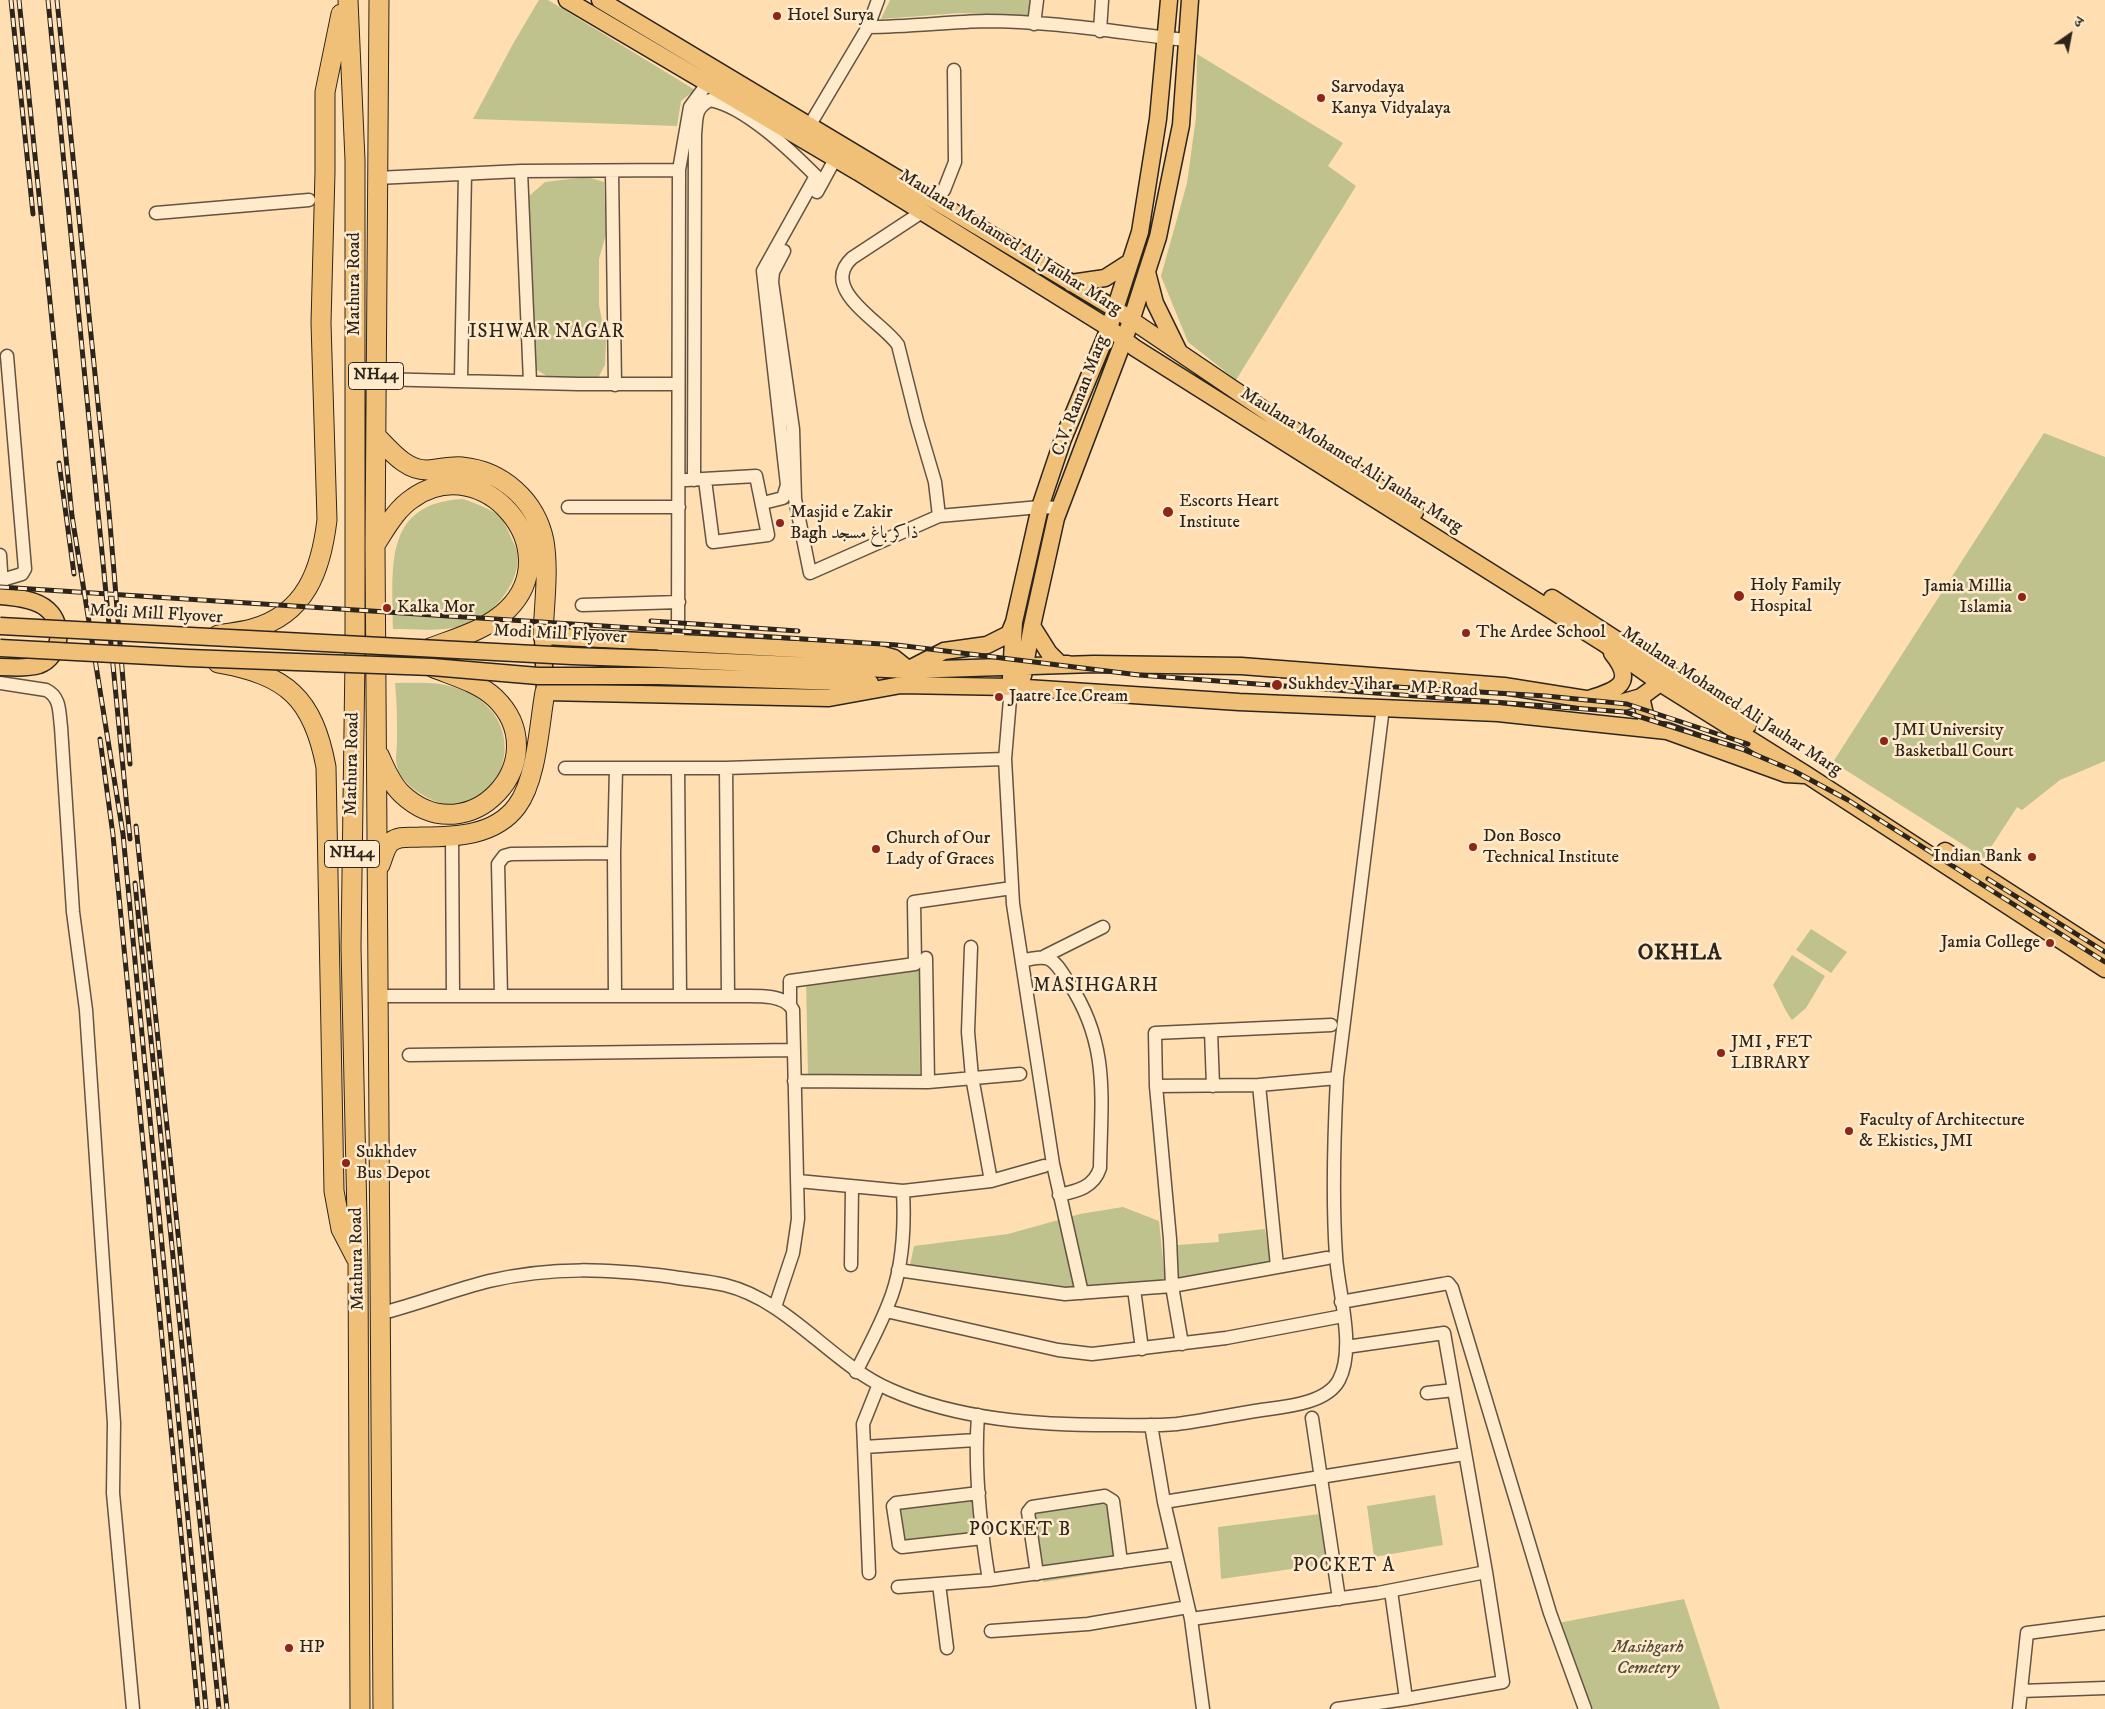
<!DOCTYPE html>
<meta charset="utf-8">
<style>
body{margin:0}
#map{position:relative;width:2105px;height:1709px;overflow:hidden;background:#ffdfb1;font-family:"IM FELL DW Pica","Noto Serif Devanagari",serif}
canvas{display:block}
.north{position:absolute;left:2045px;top:10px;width:50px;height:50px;-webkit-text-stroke:4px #ffeacc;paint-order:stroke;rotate:33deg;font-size:14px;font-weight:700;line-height:20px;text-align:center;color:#2d251c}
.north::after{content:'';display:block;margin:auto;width:18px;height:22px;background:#2d251c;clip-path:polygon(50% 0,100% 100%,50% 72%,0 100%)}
</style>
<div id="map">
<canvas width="2105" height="1709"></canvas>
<div class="north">उ</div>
</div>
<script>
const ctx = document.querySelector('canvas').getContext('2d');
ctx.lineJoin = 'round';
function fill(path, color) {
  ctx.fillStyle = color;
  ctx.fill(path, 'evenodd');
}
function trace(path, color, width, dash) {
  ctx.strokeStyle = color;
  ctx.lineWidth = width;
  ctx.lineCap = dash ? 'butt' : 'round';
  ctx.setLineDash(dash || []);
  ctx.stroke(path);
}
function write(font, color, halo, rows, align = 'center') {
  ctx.font = font + ' "IM FELL DW Pica",Amiri,serif';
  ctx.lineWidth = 5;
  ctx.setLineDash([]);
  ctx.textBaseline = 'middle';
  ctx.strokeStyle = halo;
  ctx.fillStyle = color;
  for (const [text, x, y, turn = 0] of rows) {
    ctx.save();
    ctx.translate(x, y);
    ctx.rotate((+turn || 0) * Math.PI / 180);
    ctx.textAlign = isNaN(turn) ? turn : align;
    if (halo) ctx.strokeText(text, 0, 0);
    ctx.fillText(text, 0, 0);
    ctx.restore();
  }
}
fill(new Path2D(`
 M 539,0 L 548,0 L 695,90 L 681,101 L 677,126 L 473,119 L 514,42 Z
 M 890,0 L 1030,0 L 1028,16 L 960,13 L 881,19 Z
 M 1197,54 L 1343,143 L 1328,166 L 1356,186 L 1236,380 L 1188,342 L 1161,276 L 1187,183 L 1196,117 Z
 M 587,177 L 604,182 L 606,234 L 599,259 L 599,305 L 606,341 L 605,365 L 598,378 L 550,378 L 532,367 L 528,197 L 545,182 Z
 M 2044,433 L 2105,457 L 2105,761 L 2060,780 L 2022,810 L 2017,807 L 1984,858 L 1833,762 Z
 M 463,499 C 475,503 488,508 498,515 C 503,520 507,528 510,535 C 512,540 516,547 517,552 C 522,580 496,612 472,622 C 449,633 418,629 393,629 C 393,568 382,503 463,499 Z
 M 395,683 C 416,683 440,681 459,689 C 547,721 493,841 421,794 C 411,788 400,778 397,766 C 395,759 397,747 397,740 C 397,720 397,702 395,683 Z
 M 1811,929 L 1847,952 L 1831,973 L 1796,950 Z
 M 1792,955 L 1825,976 L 1806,1008 L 1792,1020 C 1784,1010 1780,997 1773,985 Z
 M 919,962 L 920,1078 L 808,1077 L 806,980 Z
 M 1123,1207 L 1159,1221 L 1165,1280 L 1063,1287 L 910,1265 L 914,1246 L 1008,1234 L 1080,1214 Z
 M 1265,1229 L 1270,1262 L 1178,1279 L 1177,1245 L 1219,1242 L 1218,1234 Z
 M 982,1494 L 984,1536 L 903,1545 L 895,1506 Z
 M 1435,1495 L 1443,1545 L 1374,1557 L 1367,1506 Z
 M 1110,1500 L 1119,1570 L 1043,1582 L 1032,1511 Z
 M 1320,1514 L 1327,1564 L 1221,1579 L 1218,1527 Z
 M 1684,1599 L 1720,1709 L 1589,1709 L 1558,1623 Z`), '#bfc28d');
const minor = new Path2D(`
 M 1034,24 L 1037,0
 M 868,27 C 908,27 947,22 986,21 C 1053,21 1121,33 1187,40
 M 1100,31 L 1102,0
 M 805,133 L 868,27 L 878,0
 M 521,171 L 530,382
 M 612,171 L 615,385
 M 377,178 L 521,171 L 679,170
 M 817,192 L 835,159
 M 935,202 L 944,190 L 955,162 L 954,70
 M 922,212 L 852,258 C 818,290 884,323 898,345 L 917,421 L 935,482 L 939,516
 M 156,213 L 309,200
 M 784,251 L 773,272 L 772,282 L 793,429 L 795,499 L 810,573 L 939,516 L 1040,507 L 1060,508
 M 376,379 L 578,384 L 677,384
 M 461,379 L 465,174
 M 686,480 L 756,476 L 768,535 L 713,542 L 705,480
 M 694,480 L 695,134 C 697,117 694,109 710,100 C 745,106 791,151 816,176 L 763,271 L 787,485 L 783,498 L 763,503
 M 568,507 L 679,507
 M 0,555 L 2,587
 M 2,580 L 22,574 L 25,569 L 7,356
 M 582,605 L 679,602
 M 678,642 L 679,170 L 690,107 L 707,84
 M 0,683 L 46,690 C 61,697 59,713 61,727 L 73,912 L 86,1010 L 101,1234 L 114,1423 L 113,1493 L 133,1709
 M 1011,687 L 1005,759 L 1013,904 L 1053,1164 L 1082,1293
 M 565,768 L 726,768 L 1005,759
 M 678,768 L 680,996
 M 726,768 L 728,996
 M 452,835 L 453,996
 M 971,947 L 968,1032 L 972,1077 L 991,1181
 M 1045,956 L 1103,927
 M 926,958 L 928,1082
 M 1022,961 C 1052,953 1053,959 1069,983 C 1110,1045 1101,1098 1100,1168 C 1094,1187 1078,1191 1059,1195
 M 380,996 L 728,996 C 746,997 783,991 793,1010 L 798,1219 L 793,1253 L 775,1307
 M 501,996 L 498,864 L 504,856 L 511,854 L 614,853
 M 615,996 L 614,853 L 616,769
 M 790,1006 L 790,981 L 915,964 L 914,902 L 1012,888
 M 1211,1031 L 1213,1086
 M 409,1055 L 794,1050
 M 794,1081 L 928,1082 L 1020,1074
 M 1259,1085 L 1277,1266
 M 1156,1086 L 1259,1085 L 1337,1078
 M 798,1181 L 903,1191 L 991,1181 L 1044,1166
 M 851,1265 L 852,1187
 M 898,1270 L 1065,1294 L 1172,1286 L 1327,1258
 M 1134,1289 L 1142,1349
 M 1341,1302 L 1443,1284 L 1448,1283 L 1452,1288 L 1550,1613 L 1585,1709
 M 886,1311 L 1058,1350 L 1092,1354 L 1226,1338 L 1343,1316
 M 382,1313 C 418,1304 453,1290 489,1281 C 553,1266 608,1269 673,1277 C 690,1280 708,1281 725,1285 C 790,1301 831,1364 891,1390 C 959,1420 1038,1425 1111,1425 C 1133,1425 1155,1426 1177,1424 C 1203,1421 1229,1415 1255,1411 C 1280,1407 1326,1405 1339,1380 C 1356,1348 1338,1291 1336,1256 C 1332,1197 1334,1136 1337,1078 L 1383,707
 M 1182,1344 L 1172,1286 L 1170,1239 L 1156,1086 L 1155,1033 L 1331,1025
 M 1346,1347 L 1444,1333 L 1486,1572
 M 856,1372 C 867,1350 879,1328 888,1305 C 903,1270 905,1229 903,1191
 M 1427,1393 L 1454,1390
 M 978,1415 C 974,1470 980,1526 989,1580
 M 1312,1418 L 1339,1599
 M 1151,1425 L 1164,1502 L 1191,1619 L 1203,1709
 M 864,1447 L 863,1424 L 879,1384
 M 979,1493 L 896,1503 L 893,1506 L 899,1545 L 902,1547 L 983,1538
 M 1164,1502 L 1464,1454
 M 869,1573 L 864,1447 L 976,1440
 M 1037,1574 L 1028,1512 L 1032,1507 L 1105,1496 L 1113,1501 L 1121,1562
 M 939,1584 L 947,1648
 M 898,1587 L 989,1580 L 1176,1554
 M 1191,1619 L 1378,1593 L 1486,1572 L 1503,1682 L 1406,1699
 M 991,1631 L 1088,1624 L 1188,1607
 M 2021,1691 L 2105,1688
 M 1337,1709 L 1406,1699 L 1391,1591
 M 2019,1709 L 2027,1633 L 2105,1623`);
const major = new Path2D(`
 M 567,0 L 858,172 L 1109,328 L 1135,348 L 1605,644 L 1660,683 L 1807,775 L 2105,969
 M 600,0 L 1115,309 L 1415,512
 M 1147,272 L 1155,303 L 1179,352
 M 1071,283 L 1105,278 L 1130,262
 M 0,596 C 14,597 37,599 48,610 C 65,625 61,657 39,665 C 26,669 13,667 0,667
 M 1552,598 L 1748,725
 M 1032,626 L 1049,653 L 1060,664 L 1068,664
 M 658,659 L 909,670 L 1094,664 L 1241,666 L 1504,686 L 1617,704 L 1641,697 L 1660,683 L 1666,673
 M 913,667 L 944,651 L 987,645 L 1009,634 L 1014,622
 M 909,670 L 894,658 L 876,653 L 543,636 L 545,692 L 829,698 L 901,685 L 1011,687 L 1239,702 L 1498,713 L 1667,731 L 1786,774 L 1804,775
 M 659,676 L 870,683
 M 1023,676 L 1032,626 L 1056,518 L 1131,321 L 1158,237 L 1181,125 L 1190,0
 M 1011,678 L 1014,622 L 1040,507 L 1063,439 L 1108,331 L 1140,232 L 1158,119 L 1169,0
 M 1641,697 L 1648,727
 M 1589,699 C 1618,690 1636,683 1612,653
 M 1945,851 L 2105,954`);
const highway = new Path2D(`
 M 348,0 L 355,160 L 355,657 L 351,947 L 358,1262 L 360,1709
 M 379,0 L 375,545 L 383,1709
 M 376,436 C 390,450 406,471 428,470 C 440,469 451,466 462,467 C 503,471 536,501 544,541 C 549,571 544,605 543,636
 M 375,545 C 386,528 396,509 413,498 C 484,449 568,549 508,609 C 487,630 456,638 430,648
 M 218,635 C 229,633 241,632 252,629 C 306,614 321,570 327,520 L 321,323 L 325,172 L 325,92 L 341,14
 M 218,663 C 287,675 313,698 326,767 L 334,1191 L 341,1229 L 356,1258
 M 379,755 C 385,768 391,784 402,794 C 469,857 558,759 495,698 C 479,683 454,676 434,668
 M 380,865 C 383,858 385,847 391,842 C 399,835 411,838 421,837 C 455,837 495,836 517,806 C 537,779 539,725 545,692`);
trace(minor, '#625441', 15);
trace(major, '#2d251c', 19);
trace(highway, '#2d251c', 21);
trace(minor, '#ffeacc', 12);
trace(major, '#f0c078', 16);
trace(highway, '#f0c078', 19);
const rail = new Path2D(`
 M 11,0 L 33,214
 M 19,0 L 72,516 L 123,834 L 206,1709
 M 48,0 L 130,839
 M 57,0 L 109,512 L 130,764
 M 59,463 L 74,574
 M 0,587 L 897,645 L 1139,675 L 1625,712 L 1742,749 L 1794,771 L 1848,800 L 2105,962
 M 651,621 L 798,631
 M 1363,685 L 1546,696 L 1627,704 L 1748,744
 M 100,739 L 113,835 L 198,1709
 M 136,826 L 227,1709
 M 1988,879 L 2105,952
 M 135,883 L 219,1709`);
trace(rail, '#2d251c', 5);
trace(rail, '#ffeacc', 3, [9]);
const majorBridge = new Path2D(`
 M 0,626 L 572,656 L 658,659
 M 0,648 L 188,658 L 432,667 L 538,676 L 659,676`);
trace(majorBridge, '#2d251c', 19, []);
trace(majorBridge, '#f0c078', 16);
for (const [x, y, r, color] of [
 [777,16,5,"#8f2418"],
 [1321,98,5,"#8f2418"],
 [1168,512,6,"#8f2418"],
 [780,523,5,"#8f2418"],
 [1739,596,6,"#8f2418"],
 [2022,597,5,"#8f2418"],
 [387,608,5,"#8f2418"],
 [1466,633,5,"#8f2418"],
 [1277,685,6,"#8f2418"],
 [999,697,5,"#8f2418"],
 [1884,741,5,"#8f2418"],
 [1473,847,5,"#8f2418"],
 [876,849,5,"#8f2418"],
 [2032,857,5,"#8f2418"],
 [2050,943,5,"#8f2418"],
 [1721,1053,5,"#8f2418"],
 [1849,1131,5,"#8f2418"],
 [346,1163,5,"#8f2418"],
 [289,1648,5,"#8f2418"]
]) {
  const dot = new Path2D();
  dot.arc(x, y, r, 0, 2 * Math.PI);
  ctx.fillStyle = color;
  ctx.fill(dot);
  trace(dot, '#ffeacc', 2);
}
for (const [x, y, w] of [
 [376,376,55],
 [352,854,55]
]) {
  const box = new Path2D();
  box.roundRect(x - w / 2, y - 13.5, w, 27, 4);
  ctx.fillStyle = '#ffeacc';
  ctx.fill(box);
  trace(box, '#2d251c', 1);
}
write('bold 16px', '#2d251c', null, [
 ["NH44",376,376],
 ["NH44",352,854]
]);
write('18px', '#2d251c', '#ffeacc', [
 ["Hotel Surya",787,16],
 ["Sarvodaya",1331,88],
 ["Kanya Vidyalaya",1331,109],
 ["Escorts Heart",1179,502],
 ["Institute",1179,523],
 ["Masjid e Zakir",790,513],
 ["Bagh ذاکر باغ مسجد",790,534],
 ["Holy Family",1750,586],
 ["Hospital",1750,607],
 ["Jamia Millia",2012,587,"right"],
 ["Islamia",2012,608,"right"],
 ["Kalka Mor",397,608],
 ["The Ardee School",1476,633],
 ["Sukhdev Vihar",1288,685],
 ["Jaatre Ice Cream",1009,697],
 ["JMI University",1894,731],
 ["Basketball Court",1894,752],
 ["Don Bosco",1483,837],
 ["Technical Institute",1483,858],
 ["Church of Our",886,839],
 ["Lady of Graces",886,860],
 ["Indian Bank",2022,857,"right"],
 ["Jamia College",2040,943,"right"],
 ["JMI , FET",1731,1043],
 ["LIBRARY",1731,1064],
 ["Faculty of Architecture",1859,1121],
 ["& Ekistics, JMI",1859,1142],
 ["Sukhdev",356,1153],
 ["Bus Depot",356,1174],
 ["HP",299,1648]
], 'left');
write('18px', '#2d251c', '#ffeacc', [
 ["Maulana Mohamed Ali Jauhar Marg",1010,243,32],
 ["Mathura Road",355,284,-90],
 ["C.V. Raman Marg",1081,396,-69],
 ["Maulana Mohamed Ali Jauhar Marg",1351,461,32],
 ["Modi Mill Flyover",156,615,3],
 ["Modi Mill Flyover",560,635,3],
 ["MP Road",1444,690,3],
 ["Maulana Mohamed Ali Jauhar Marg",1731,702,33],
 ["Mathura Road",353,764,-89],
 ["Mathura Road",358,1259,-91]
]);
write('italic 18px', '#524c38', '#ffeacc', [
 ["Masihgarh",1648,1648],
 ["Cemetery",1648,1669]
]);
ctx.letterSpacing = '1px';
write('19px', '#2d251c', '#ffeacc', [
 ["ISHWAR NAGAR",547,333],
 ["MASIHGARH",1096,987],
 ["POCKET B",1020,1531],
 ["POCKET A",1344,1567]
]);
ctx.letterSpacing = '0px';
ctx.letterSpacing = '1px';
write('bold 22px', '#2d251c', '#ffeacc', [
 ["OKHLA",1680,954]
]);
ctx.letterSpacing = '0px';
</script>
